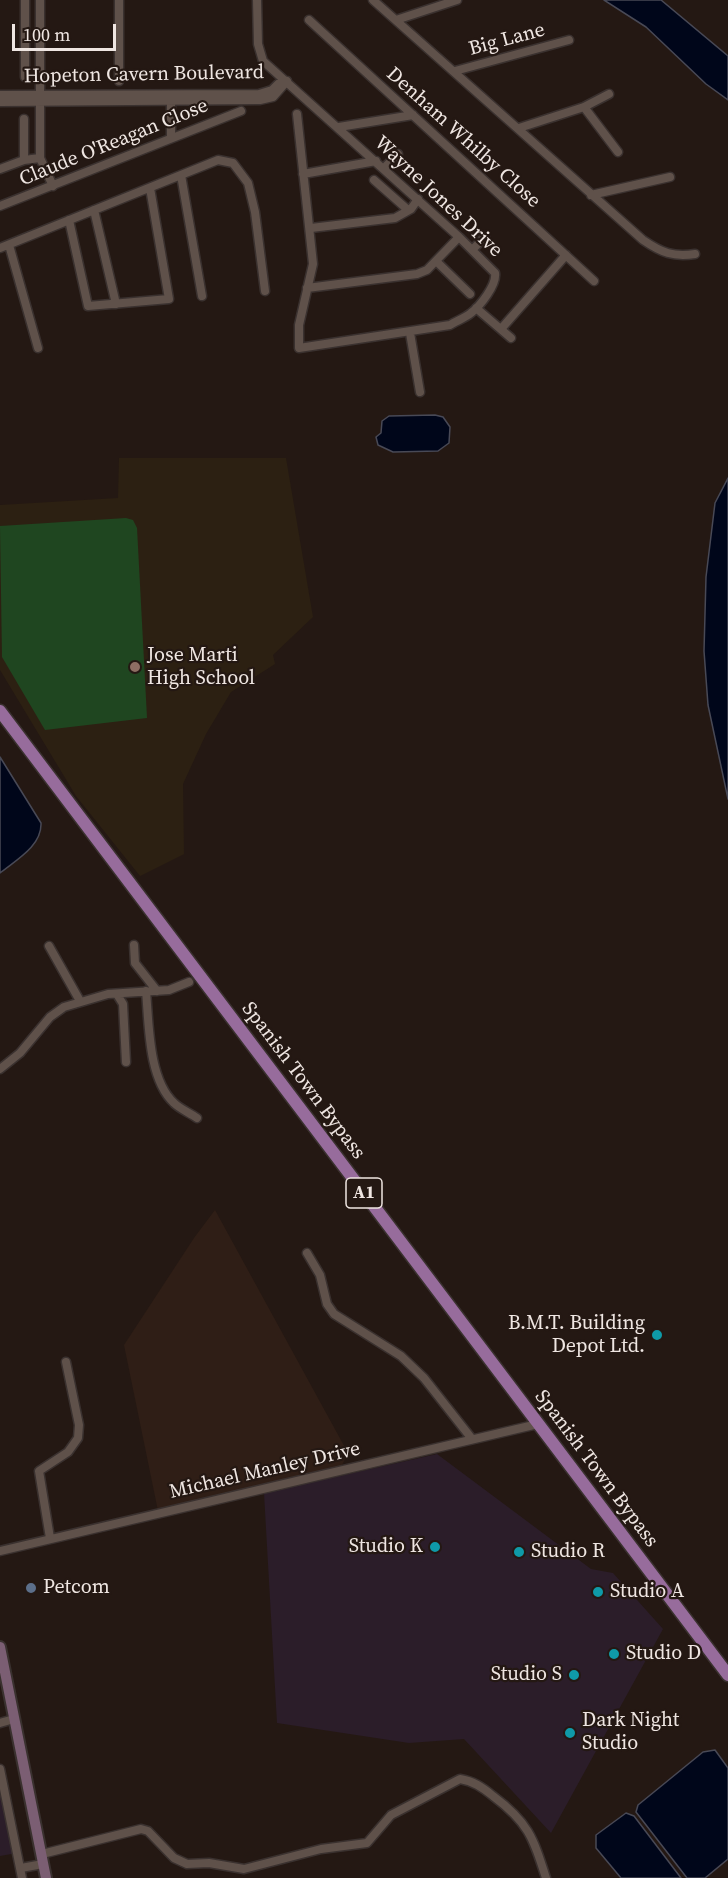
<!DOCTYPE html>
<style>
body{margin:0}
#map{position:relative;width:728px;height:1878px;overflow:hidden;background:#241813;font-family:"Source Serif 4",serif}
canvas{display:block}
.scale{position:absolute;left:12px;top:24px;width:104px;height:27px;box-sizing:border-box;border:3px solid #efe6e2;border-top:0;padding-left:8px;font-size:18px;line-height:21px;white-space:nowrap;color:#efe6e2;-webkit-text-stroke:4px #241813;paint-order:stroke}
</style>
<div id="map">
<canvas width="728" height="1878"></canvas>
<div class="scale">100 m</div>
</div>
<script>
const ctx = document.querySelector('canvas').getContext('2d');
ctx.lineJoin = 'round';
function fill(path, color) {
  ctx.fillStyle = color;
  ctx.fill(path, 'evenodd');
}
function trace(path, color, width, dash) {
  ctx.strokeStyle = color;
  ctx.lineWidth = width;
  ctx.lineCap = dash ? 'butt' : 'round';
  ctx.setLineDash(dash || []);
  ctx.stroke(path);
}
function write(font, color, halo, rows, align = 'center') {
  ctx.font = font + ' "Source Serif 4",serif';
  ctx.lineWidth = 4.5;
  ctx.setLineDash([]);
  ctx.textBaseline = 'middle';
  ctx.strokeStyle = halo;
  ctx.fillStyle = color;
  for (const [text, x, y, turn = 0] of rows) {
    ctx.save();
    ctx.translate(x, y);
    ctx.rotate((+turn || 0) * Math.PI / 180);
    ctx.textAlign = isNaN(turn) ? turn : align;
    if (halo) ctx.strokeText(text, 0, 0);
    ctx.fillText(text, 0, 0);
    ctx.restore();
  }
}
fill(new Path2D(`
 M 215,1210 L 348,1453 L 340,1469 L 158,1511 L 124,1345 L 194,1238 Z`), '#2f1e16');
fill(new Path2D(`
 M 437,1454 L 591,1569 L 613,1573 L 663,1629 L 551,1833 L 464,1739 L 409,1743 L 277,1723 L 264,1493 Z
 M 0,1769 L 17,1853 L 0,1856 Z`), '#2b1d29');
fill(new Path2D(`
 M 119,458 L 286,458 L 313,617 L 273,655 L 275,664 L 231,692 L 206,734 L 183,784 L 184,854 L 140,876 L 76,796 L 0,670 L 0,505 L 118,498 Z`), '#2c2012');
fill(new Path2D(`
 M 126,518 L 133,520 L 137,528 L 147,718 L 45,730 L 2,657 L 0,526 Z`), '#1f4620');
const water = new Path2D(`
 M 604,0 L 661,0 L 728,56 L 728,100 L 706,84 L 646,27 Z
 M 435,415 L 443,417 L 450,427 L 449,443 L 438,451 L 393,452 L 378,445 L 376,437 L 381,433 L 382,421 L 389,416 Z
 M 728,478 L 728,799 L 708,705 L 704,651 L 706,577 L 715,503 Z
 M 0,757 L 41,823 C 42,846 16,860 0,873 Z
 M 715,1750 L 728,1768 L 728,1859 L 705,1878 L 687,1878 L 636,1812 L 638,1805 L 703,1752 Z
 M 626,1813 L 634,1816 L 681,1878 L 621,1878 L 596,1848 L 596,1835 Z`);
fill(water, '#00061a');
trace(water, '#484956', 1.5);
const street = new Path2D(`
 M 25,0 L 25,77
 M 40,0 L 40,158 L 53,186
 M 119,0 L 119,81
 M 257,0 L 258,44 L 263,61 L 459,237 L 495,273 C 497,285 480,306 471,313 C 465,318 456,321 450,325 L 299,348 L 299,325 L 313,264 L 297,114
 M 373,0 L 643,240 C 662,253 673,257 695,254
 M 309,20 L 594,281
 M 396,20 L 457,0
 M 455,71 L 569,40
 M 0,95 L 259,94 L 272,90 L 278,84
 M 171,96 L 171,138
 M 0,102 L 260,100 L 273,97 L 287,81
 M 584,107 L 618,152
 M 339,127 L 413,115
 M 519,128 L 584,107 L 609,94
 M 24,160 L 24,119
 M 384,168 L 398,154
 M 0,169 L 24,160 L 40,158
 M 303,174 L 376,161
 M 181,175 L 202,296
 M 374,180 L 408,210
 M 591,195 L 670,177
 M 0,206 L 241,111
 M 94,210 L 116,304
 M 69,220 L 88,306 L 169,299 L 150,188
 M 311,228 L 395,218 L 411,209 L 418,199
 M 9,245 L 38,348
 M 0,248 L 218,160 L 233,163 L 248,183 L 255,212 L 265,291
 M 472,250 L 485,237
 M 436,261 L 470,294
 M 307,288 L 417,274 L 427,270 L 459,237
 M 476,308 L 511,338
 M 501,329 L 566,255
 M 410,333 L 420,392
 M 134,945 L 135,963 L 157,991
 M 49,946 L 80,1001
 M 146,991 C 149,1023 148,1079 174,1103 C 180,1109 190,1113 197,1118
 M 118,996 L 123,1004 L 126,1062
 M 0,1069 L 20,1053 L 50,1017 L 64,1007 L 108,994 L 169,990 L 189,982
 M 307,1253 L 320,1275 L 327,1304 L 334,1314 L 401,1356 L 424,1378 L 472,1439
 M 50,1538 L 39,1471 L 68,1452 L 78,1438 L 79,1425 L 66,1362
 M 0,1551 L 538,1424
 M 0,1723 L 14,1719
 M 0,1769 L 22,1878
 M 42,1854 L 141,1829 L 148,1831 L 174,1858 L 187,1864 L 209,1863 L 244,1869 L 321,1849 L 367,1843 L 391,1815 L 460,1779 C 473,1781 482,1787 493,1796 C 528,1822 533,1837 546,1878
 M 21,1868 L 43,1864`);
const secondary = new Path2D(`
 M 0,1647 L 46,1878`);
const primary = new Path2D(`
 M 0,711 L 728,1675`);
trace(street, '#3a312f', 11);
trace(secondary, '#3a312f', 14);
trace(primary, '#3a312f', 15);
trace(street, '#5f514a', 8);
trace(secondary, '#7b5e73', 10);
trace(primary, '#976c9c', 12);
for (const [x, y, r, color] of [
 [135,667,6,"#8d6e63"],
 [657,1335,6,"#0f9aa8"],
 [435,1547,6,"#0f9aa8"],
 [519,1552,6,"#0f9aa8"],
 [31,1588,6,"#5c6f8a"],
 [598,1592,6,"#0f9aa8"],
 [614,1654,6,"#0f9aa8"],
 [574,1675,6,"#0f9aa8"],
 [570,1733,6,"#0f9aa8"]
]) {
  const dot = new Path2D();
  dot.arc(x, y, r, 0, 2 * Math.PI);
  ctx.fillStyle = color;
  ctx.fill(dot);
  trace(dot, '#241813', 2);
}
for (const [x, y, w] of [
 [364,1193,36]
]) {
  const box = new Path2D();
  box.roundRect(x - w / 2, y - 15, w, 30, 4.5);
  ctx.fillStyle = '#241813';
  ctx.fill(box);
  trace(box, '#efe6e2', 1.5);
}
write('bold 18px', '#efe6e2', null, [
 ["A1",364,1193]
]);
write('20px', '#efe6e2', '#241813', [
 ["Big Lane",507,40,-15],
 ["Hopeton Cavern Boulevard",144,75,-1],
 ["Denham Whilby Close",463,138,42],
 ["Claude O'Reagan Close",114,143,-22],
 ["Wayne Jones Drive",438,197,43],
 ["Spanish Town Bypass",303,1081,53],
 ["Spanish Town Bypass",596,1469,53],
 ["Michael Manley Drive",265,1471,-13]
]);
write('20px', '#efe6e2', '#241813', [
 ["Jose Marti",147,656],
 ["High School",147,679],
 ["B.M.T. Building",645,1324,"right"],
 ["Depot Ltd.",645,1347,"right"],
 ["Studio K",423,1547,"right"],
 ["Studio R",531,1552],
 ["Petcom",43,1588],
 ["Studio A",610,1592],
 ["Studio D",626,1654],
 ["Studio S",562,1675,"right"],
 ["Dark Night",582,1721],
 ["Studio",582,1744]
], 'left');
</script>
